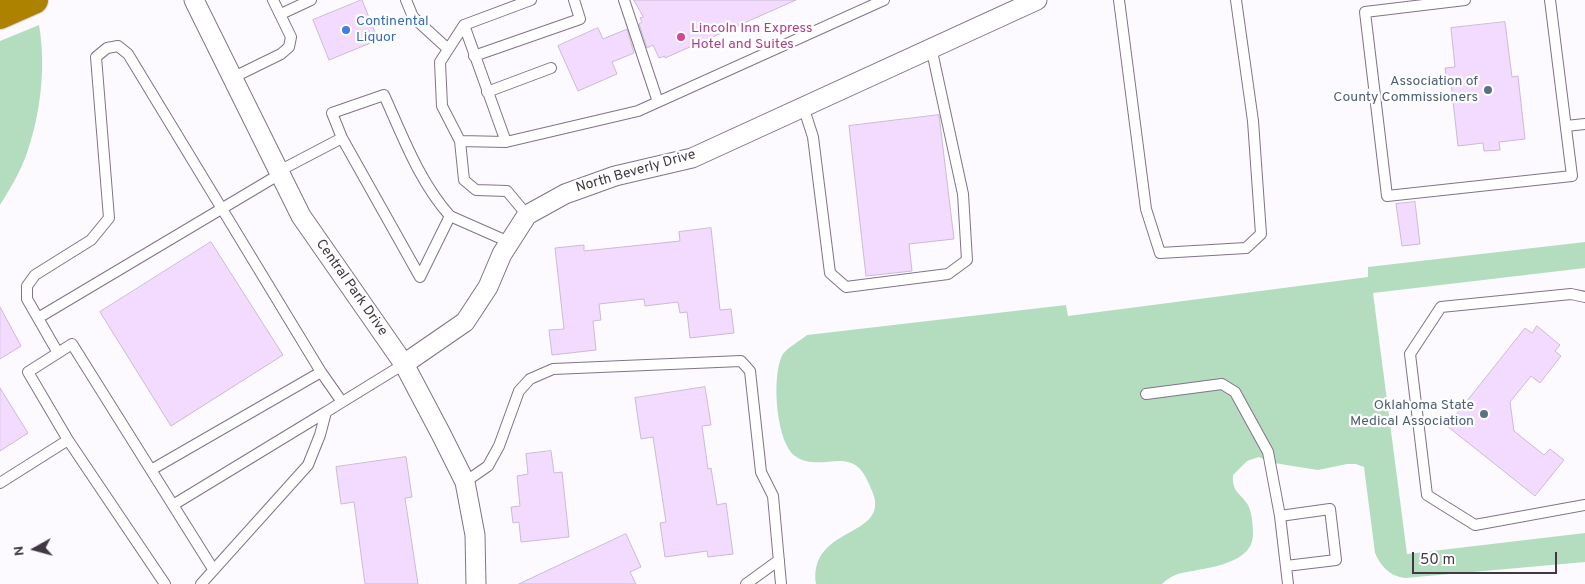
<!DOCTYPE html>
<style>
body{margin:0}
#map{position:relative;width:1585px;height:584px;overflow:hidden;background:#fdfaff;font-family:Overpass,sans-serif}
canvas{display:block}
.north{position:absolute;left:10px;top:524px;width:50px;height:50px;-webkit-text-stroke:4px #fff;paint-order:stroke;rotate:263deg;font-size:14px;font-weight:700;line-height:20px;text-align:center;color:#403943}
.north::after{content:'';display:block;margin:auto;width:18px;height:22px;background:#403943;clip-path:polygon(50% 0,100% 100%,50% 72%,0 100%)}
.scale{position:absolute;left:1412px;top:552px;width:145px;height:22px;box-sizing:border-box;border:2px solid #403943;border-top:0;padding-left:6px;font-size:15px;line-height:18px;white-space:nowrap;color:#403943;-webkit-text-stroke:4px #fff;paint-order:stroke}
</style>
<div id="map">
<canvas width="1585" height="584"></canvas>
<div class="north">N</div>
<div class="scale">50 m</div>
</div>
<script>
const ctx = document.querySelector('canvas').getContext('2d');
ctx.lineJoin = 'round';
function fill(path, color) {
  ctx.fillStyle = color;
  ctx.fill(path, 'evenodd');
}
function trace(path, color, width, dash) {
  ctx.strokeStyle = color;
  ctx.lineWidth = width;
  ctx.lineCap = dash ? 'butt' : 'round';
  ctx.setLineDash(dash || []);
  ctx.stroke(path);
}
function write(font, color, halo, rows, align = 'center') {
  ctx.font = font + ' Overpass,sans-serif';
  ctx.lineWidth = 4.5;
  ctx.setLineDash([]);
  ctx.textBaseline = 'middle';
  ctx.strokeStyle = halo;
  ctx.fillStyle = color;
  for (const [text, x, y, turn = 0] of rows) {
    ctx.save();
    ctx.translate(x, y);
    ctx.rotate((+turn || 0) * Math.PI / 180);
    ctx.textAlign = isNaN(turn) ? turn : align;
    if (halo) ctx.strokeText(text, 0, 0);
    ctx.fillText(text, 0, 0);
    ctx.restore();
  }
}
fill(new Path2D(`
 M 39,25 C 46,65 41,111 28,150 C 22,169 10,189 0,205 L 0,41 Z
 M 1585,242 L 1585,268 L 1373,293 L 1407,554 L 1585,533 L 1585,562 L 1405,578 C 1390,576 1381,567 1375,553 L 1364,467 L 1356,464 L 1347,464 L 1318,470 L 1274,463 L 1259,457 L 1247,461 L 1233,475 C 1232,493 1240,492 1248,505 C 1252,513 1253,525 1253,534 C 1253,567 1199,568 1178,574 C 1172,576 1166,580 1162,584 L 816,584 C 809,532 873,536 875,506 C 876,498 872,491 869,484 C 852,441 822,475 795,456 C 776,442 771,374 783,354 C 788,347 800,341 807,335 L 1066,305 L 1068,316 L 1368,277 L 1368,267 Z`), '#b3ddbe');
const building = new Path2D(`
 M 362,0 L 378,40 L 329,60 L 313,20 Z
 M 634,0 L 796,0 L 665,58 L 665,56 L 659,58 L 653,45 L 647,48 L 639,24 L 642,22 L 640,18 L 643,17 Z
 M 1505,22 L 1512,77 L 1518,76 L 1525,139 L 1499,142 L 1500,150 L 1484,151 L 1483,143 L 1458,146 L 1451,83 L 1447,83 L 1445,68 L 1455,67 L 1451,28 Z
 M 598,28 L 603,39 L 627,29 L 634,53 L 612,62 L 617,74 L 578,91 L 558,46 Z
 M 939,115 L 954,239 L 909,244 L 912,271 L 866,276 L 849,126 Z
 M 1415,202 L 1420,244 L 1402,246 L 1396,204 Z
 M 711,228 L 720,310 L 731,309 L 734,333 L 690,338 L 687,312 L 680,313 L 678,302 L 645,306 L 644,299 L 599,304 L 601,320 L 593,321 L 596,350 L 552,355 L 549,330 L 564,329 L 555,248 L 584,245 L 584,251 L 680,241 L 679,232 Z
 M 211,242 L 283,355 L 171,426 L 100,312 Z
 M 0,307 L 21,346 L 0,359 Z
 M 1537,326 L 1560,345 L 1555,351 L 1561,356 L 1540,383 L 1531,376 L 1510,402 L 1514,431 L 1544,455 L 1550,449 L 1564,460 L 1535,496 L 1447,426 L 1525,328 L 1532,333 Z
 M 705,387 L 711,425 L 702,426 L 708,469 L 711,468 L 717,505 L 726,503 L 733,554 L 708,557 L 707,551 L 665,557 L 660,523 L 666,522 L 653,437 L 641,439 L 635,398 Z
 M 0,388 L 28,433 L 0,451 Z
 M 551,451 L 554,473 L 562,472 L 569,537 L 521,542 L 519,522 L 513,523 L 511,507 L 520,506 L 517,476 L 528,474 L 526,454 Z
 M 406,457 L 412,497 L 405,498 L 418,584 L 365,584 L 354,502 L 341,504 L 336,467 Z
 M 626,534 L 641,567 L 630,572 L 636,584 L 519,584 Z`);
fill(building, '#f2dbff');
trace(building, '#cabbd3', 1);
const lane = new Path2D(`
 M 406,0 L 413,17 L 448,49
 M 624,0 L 658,102
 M 1119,0 L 1146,209 L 1160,253 L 1246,248 L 1261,234 L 1253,121 L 1236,0
 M 1465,0 L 1365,12 L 1387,196 L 1572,176 L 1550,0
 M 281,14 L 311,0
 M 464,25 L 506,142
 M 474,56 L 580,19 L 574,0
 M 232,78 L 281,54 L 289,47 L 291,37 L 273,0
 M 487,92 L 551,68
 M 803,106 L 813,137 L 830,273 L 846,287 L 948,274 L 967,260 L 963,194 L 931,47
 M 1566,126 L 1585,124
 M 342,138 L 332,113 L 384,95 C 403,137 419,181 450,216
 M 460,141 L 506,142 L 638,111 L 884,0
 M 279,171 L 342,138 L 420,277 L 450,216 L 509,242
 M 527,215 L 507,191 L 476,190 L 464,180 L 460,141 L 442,106 L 440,62 L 464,25 L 531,0
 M 1585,297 L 1571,294 L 1441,307 L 1410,354 L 1427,495 L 1475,525 L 1585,505
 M 38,318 L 280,174
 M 58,353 L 27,299 L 27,286 L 35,275 L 91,240 L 109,218 L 96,57 L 107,48 L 118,46 L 128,54 L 321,372 L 151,470
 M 321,372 L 342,402
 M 1146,394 L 1222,384 L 1235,392 L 1268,452 L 1280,516
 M 465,482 L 488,466 L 499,446 L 519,391 L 530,379 L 553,369 L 741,361 L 750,371 L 761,472 L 773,496 L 781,584
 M 0,483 L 68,440
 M 173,505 L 326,412
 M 1286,566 L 1336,560 L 1330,509 L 1280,516 L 1288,584
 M 165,584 L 68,440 L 28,372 L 72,344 L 213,569
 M 201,584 L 308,465 L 320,435 L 326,412 L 404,364
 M 746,584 L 779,560`);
const street = new Path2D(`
 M 194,0 L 301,216 L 404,364 L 441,434 L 465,482 L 475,535 L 476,584
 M 404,364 L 465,322 L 488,287 L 502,254 L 527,215 L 565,194 L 615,176 L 692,158 L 1037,0`);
const highway = new Path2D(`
 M 0,15 L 34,0`);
trace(lane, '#817389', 12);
trace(street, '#817389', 21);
trace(highway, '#d9d7d9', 30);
trace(lane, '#fff', 10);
trace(street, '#fff', 19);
trace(highway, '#ac8200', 28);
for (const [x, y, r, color] of [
 [346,30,5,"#3f7fe0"],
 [681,37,5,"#d1479c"],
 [1488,90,5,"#5c6f8a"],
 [1484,414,5,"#5c6f8a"]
]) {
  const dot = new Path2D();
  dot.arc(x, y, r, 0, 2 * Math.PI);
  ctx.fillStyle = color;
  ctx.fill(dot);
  trace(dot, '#fff', 2);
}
write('14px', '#366cbe', '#fff', [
 ["Continental",356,22],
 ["Liquor",356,38]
], 'left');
write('14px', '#b23c85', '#fff', [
 ["Lincoln Inn Express",691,29],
 ["Hotel and Suites",691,45]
], 'left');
write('14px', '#4e5e75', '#fff', [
 ["Association of",1478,82],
 ["County Commissioners",1478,98],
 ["Oklahoma State",1474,406],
 ["Medical Association",1474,422]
], 'right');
write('14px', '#403943', '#fff', [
 ["North Beverly Drive",636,172,-16],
 ["Central Park Drive",351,288,55]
]);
</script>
